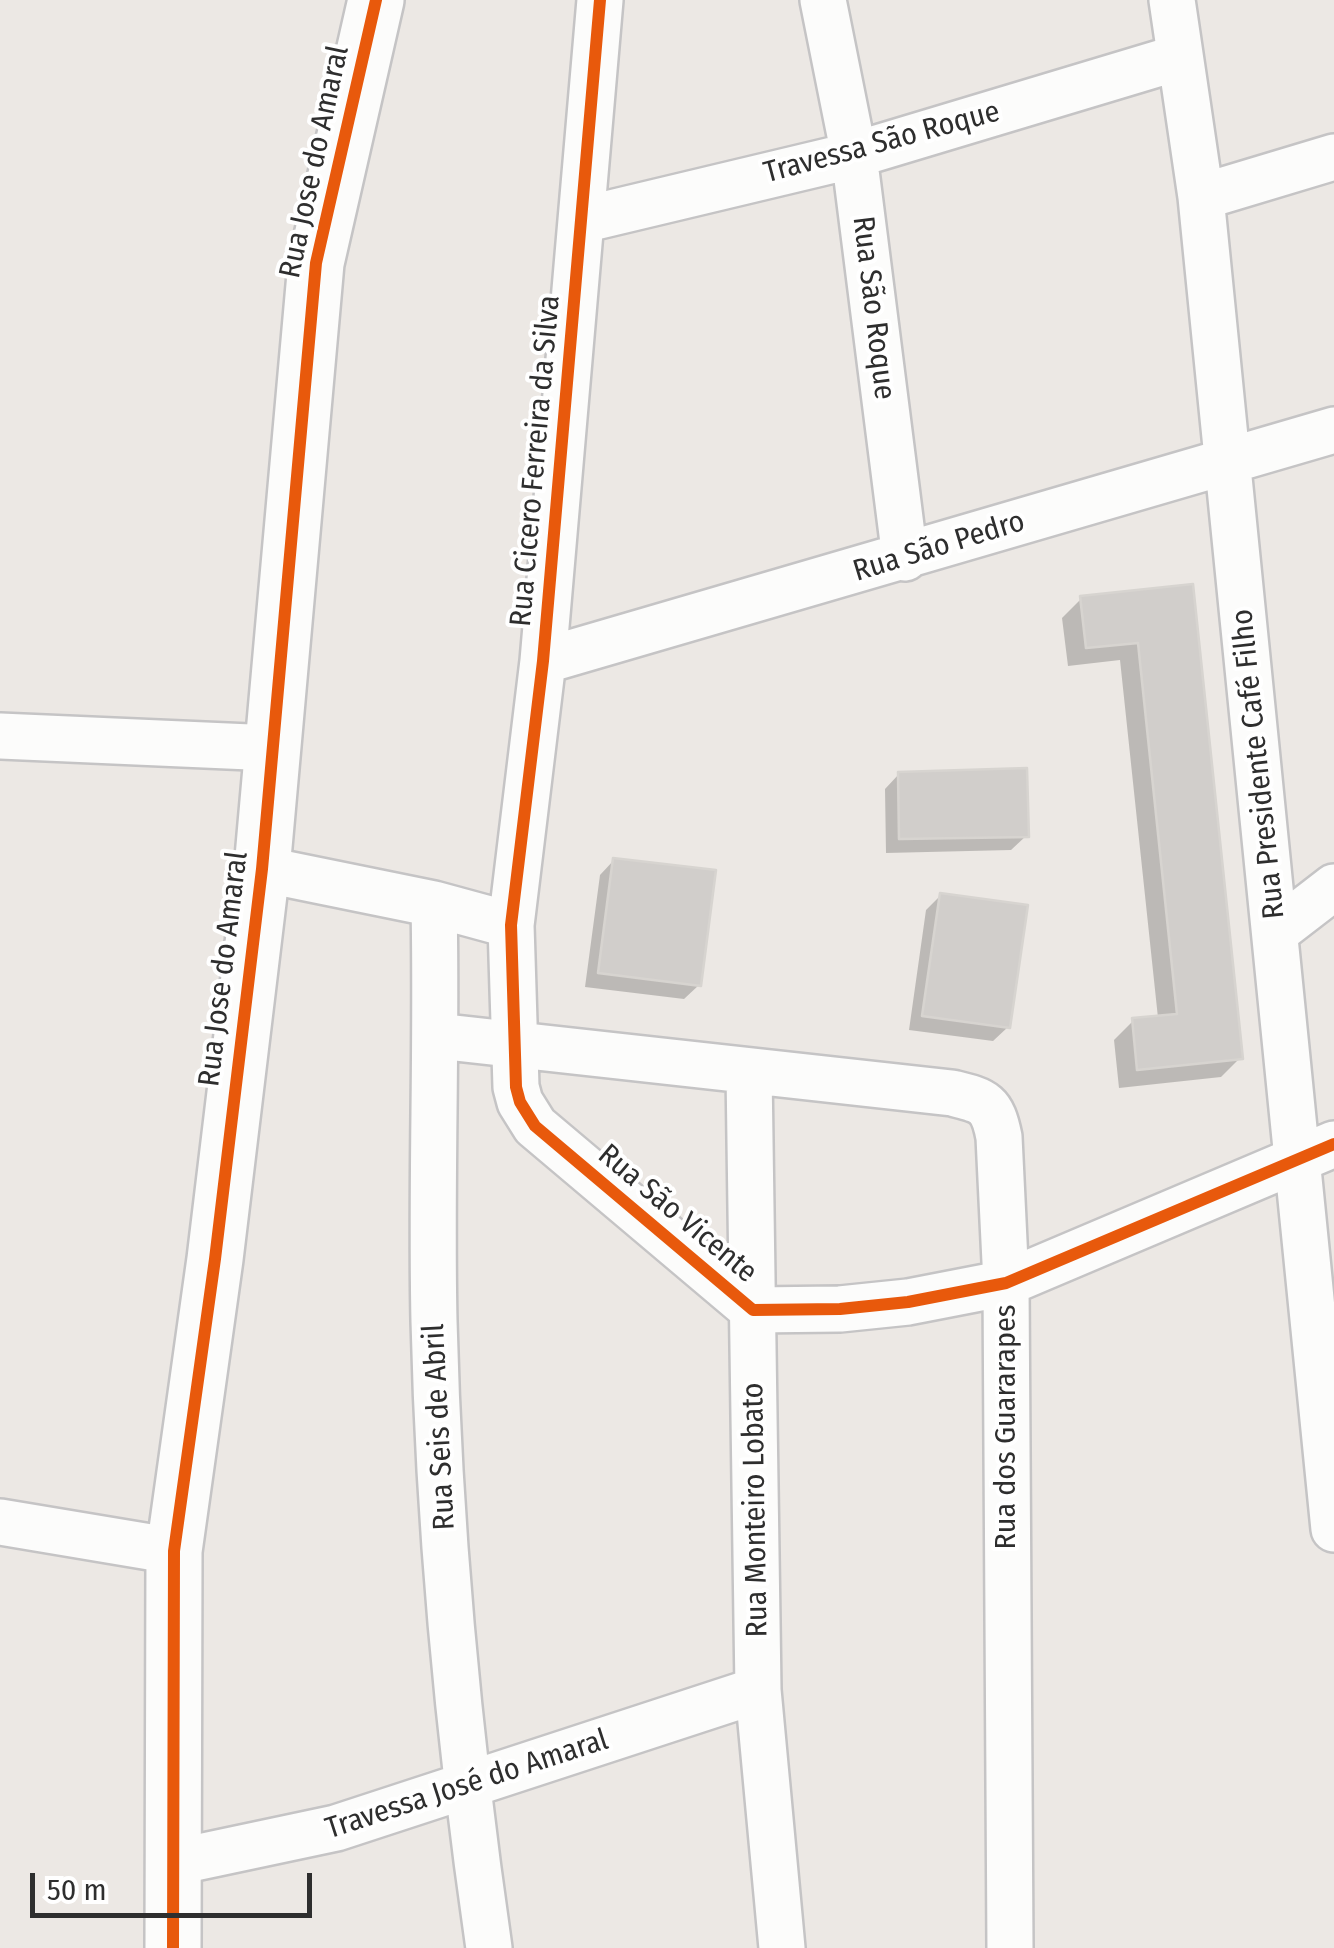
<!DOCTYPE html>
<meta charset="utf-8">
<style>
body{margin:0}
#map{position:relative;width:1334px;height:1948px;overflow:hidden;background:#ece8e4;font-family:"Fira Sans Condensed",sans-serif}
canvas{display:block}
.scale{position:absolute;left:30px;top:1873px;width:282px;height:45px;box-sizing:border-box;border:5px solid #2e2e2e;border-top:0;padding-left:12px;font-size:30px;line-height:35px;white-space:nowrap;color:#2e2e2e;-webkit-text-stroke:8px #fff;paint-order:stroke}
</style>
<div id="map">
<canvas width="1334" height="1948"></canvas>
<div class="scale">50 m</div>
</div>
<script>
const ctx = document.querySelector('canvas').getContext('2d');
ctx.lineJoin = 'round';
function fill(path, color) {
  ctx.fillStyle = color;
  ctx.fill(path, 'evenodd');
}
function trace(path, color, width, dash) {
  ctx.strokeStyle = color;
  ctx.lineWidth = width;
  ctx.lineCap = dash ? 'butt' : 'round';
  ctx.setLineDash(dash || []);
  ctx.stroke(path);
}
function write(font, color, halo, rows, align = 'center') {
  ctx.font = font + ' "Fira Sans Condensed",sans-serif';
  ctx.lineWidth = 8;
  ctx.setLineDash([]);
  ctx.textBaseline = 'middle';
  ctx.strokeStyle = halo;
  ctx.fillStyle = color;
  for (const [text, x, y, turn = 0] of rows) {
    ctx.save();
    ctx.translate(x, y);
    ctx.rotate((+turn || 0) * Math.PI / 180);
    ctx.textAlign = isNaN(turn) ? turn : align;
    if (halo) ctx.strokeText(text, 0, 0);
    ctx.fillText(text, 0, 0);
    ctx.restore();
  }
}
fill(new Path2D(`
 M 1190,587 L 1240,1058 L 1221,1077 L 1119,1088 L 1114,1040 L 1133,1021 L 1158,1018 L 1120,660 L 1068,666 L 1062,618 L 1081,599 Z
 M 899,774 L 1026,836 L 1011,850 L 886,853 L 885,789 Z
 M 614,860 L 699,985 L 684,999 L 585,987 L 600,875 Z
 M 940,896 L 1008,1027 L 993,1041 L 909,1030 L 926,910 Z`), '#0003');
const building = new Path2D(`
 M 1193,584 L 1243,1059 L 1137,1070 L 1132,1018 L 1177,1014 L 1138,643 L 1086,648 L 1080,596 Z
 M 1027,768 L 1029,837 L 899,839 L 898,772 Z
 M 613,858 L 716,870 L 701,986 L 598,973 Z
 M 940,893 L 1028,905 L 1010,1028 L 922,1016 Z`);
fill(building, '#d1cecb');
trace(building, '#d7d4d0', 2.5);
const minor = new Path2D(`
 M 600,0 L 543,661 L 511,925 L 516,1087 L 520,1102 L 535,1126 L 753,1310 L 840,1309 L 908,1302 L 1006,1283 L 1334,1144
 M 823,0 L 854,155 L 905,558
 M 1172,0 L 1201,197 L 1334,1529
 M 1201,197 L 1334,157
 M 582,220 L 854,155 L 1180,57
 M 543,661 L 1334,430
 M 0,736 L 273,748
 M 262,869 L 434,904 L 511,925
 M 434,904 C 437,1043 431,1182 434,1321 C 439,1531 459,1741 489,1948
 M 1277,931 L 1334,887
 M 437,1036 L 952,1093 C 984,1101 992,1102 999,1137 L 1006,1283 L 1010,1948
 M 749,1072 L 758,1690 L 782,1948
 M 0,1522 L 174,1551
 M 171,1863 L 336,1828 L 758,1690`);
const tertiary = new Path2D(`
 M 173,1948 L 174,1551 L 215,1259 L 262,869 L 316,263 L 376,0`);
trace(minor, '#c5c4c5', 50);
trace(tertiary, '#c5c4c5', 60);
trace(minor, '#fcfcfb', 45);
trace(tertiary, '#fcfcfb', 55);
trace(new Path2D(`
 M 600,0 L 543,661 L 511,925 L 516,1087 L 520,1102 L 535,1126 L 753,1310 L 840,1309 L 908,1302 L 1006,1283 L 1334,1144
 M 173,1948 L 174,1551 L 215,1259 L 262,869 L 316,263 L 376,0`), '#e8590c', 12);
write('30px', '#2e2e2e', '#fff', [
 ["Travessa São Roque",882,143,-15],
 ["Rua Jose do Amaral",315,162,-78],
 ["Rua São Roque",873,308,83],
 ["Rua Cicero Ferreira da Silva",536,461,-85],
 ["Rua São Pedro",939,547,-17],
 ["Rua Presidente Café Filho",1259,764,-96],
 ["Rua Jose do Amaral",224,969,-83],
 ["Rua São Vicente",677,1214,40],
 ["Rua Seis de Abril",440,1427,-93],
 ["Rua dos Guararapes",1007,1427,-90],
 ["Rua Monteiro Lobato",756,1510,-91],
 ["Travessa José do Amaral",467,1785,-18]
]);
</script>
